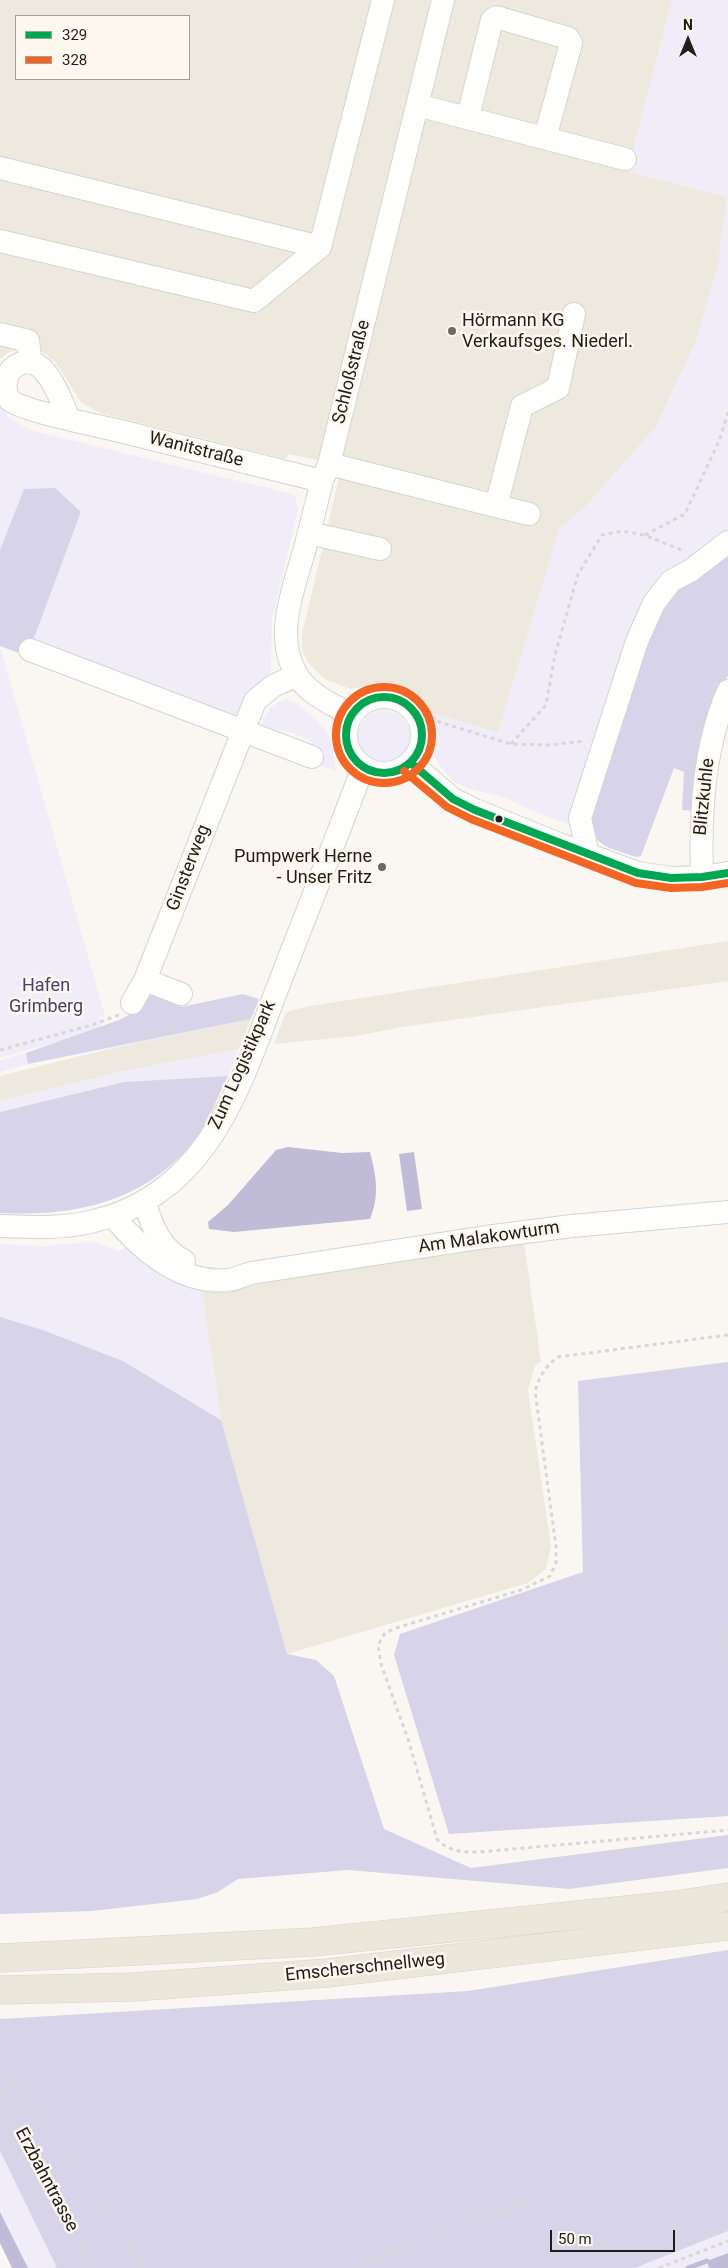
<!DOCTYPE html>
<meta charset="utf-8">
<style>
body{margin:0}
#map{position:relative;width:728px;height:2268px;overflow:hidden;background:#faf7f2;font-family:Roboto,sans-serif}
canvas{display:block}
.legend{position:absolute;left:15px;top:15px;width:175px;height:65px;box-sizing:border-box;background:#fdf8ee;border:1px solid #a4a099;margin:0;padding:6px 9px;list-style:none;font-size:15px;color:#1e1d19}
.legend li{display:flex;align-items:center;gap:10px;height:25px}
.legend b{width:25px;border:1px solid #a4a099}
.north{position:absolute;left:663px;top:15px;width:50px;height:50px;-webkit-text-stroke:4px #fdf8ee;paint-order:stroke;rotate:0deg;font-size:14px;font-weight:700;line-height:20px;text-align:center;color:#1e1d19}
.north::after{content:'';display:block;margin:auto;width:18px;height:22px;background:#1e1d19;clip-path:polygon(50% 0,100% 100%,50% 72%,0 100%)}
.scale{position:absolute;left:550px;top:2230px;width:125px;height:22px;box-sizing:border-box;border:2px solid #1e1d19;border-top:0;padding-left:6px;font-size:15px;line-height:18px;white-space:nowrap;color:#1e1d19;-webkit-text-stroke:4px #fdf8ee;paint-order:stroke}
</style>
<div id="map">
<canvas width="728" height="2268"></canvas>
<ul class="legend">
<li><b style="height:6px;background:#00a651"></b>329</li>
<li><b style="height:6px;background:#f26522"></b>328</li>
</ul>
<div class="north">N</div>
<div class="scale">50 m</div>
</div>
<script>
const ctx = document.querySelector('canvas').getContext('2d');
ctx.lineJoin = 'round';
function fill(path, color) {
  ctx.fillStyle = color;
  ctx.fill(path, 'evenodd');
}
function trace(path, color, width, dash) {
  ctx.strokeStyle = color;
  ctx.lineWidth = width;
  ctx.lineCap = dash ? 'butt' : 'round';
  ctx.setLineDash(dash || []);
  ctx.stroke(path);
}
function write(font, color, halo, rows, align = 'center') {
  ctx.font = font + ' Roboto,sans-serif';
  ctx.lineWidth = 5;
  ctx.setLineDash([]);
  ctx.textBaseline = 'middle';
  ctx.strokeStyle = halo;
  ctx.fillStyle = color;
  for (const [text, x, y, turn = 0] of rows) {
    ctx.save();
    ctx.translate(x, y);
    ctx.rotate((+turn || 0) * Math.PI / 180);
    ctx.textAlign = isNaN(turn) ? turn : align;
    if (halo) ctx.strokeText(text, 0, 0);
    ctx.fillText(text, 0, 0);
    ctx.restore();
  }
}
fill(new Path2D(`
 M 0,0 L 672,0 L 628,171 L 727,197 L 718,266 L 696,342 L 655,428 L 586,506 L 559,530 L 498,733 L 431,713 L 418,697 L 397,686 L 378,684 L 350,689 L 325,679 L 309,664 L 302,650 L 302,634 L 342,465 L 288,454 L 286,459 L 100,413 L 81,402 L 56,363 L 43,352 L 24,348 L 8,353 L 0,359 ZM 16,16 L 189,16 L 189,79 L 16,79 Z
 M 728,941 L 728,981 L 402,1027 L 356,1036 L 274,1044 L 286,1012 L 310,1006 Z
 M 251,1019 L 239,1049 L 121,1072 L 0,1101 L 0,1076 L 117,1047 Z
 M 524,1243 L 541,1362 L 535,1365 L 528,1390 L 551,1546 L 546,1569 L 528,1583 L 287,1654 L 221,1420 L 201,1285 L 252,1285 L 436,1254 Z`), '#eee9de');
fill(new Path2D(`
 M 672,0 L 728,0 L 728,556 L 666,595 L 571,825 C 552,818 530,811 514,802 C 487,788 453,796 436,759 C 431,748 434,727 431,713 L 498,733 L 559,530 L 586,506 L 655,428 L 696,342 L 718,266 L 727,197 L 628,172 Z
 M 0,404 L 8,417 L 30,430 L 291,494 L 296,498 L 298,510 L 272,619 L 271,671 L 247,694 L 235,719 L 28,643 L 34,638 L 81,513 L 24,489 L 0,550 Z
 M 0,646 L 105,1016 L 99,1017 L 103,1029 L 0,1058 Z
 M 286,699 L 293,701 C 325,727 332,728 336,771 L 320,765 L 325,754 C 312,736 280,727 259,729 C 266,715 270,704 286,699 Z
 M358 736a26 26 0 1 1 52 0a26 26 0 1 1-52 0Z
 M 239,1049 L 228,1076 L 124,1082 L 0,1112 L 0,1101 C 79,1081 159,1063 239,1049 Z
 M 26,1053 L 28,1064 L 0,1072 L 0,1060 Z
 M 94,1242 L 119,1251 L 128,1246 L 201,1285 L 221,1420 L 123,1361 L 43,1330 L 0,1317 L 0,1244 L 39,1246 Z
 M 0,2151 L 57,2268 L 28,2268 L 0,2212 Z
 M 728,2231 L 728,2253 L 708,2261 L 709,2268 L 635,2268 Z`), '#f0edf8');
fill(new Path2D(`
 M 55,488 L 81,512 L 34,638 L 28,643 L 24,655 L 0,646 L 0,550 L 24,489 Z
 M 728,556 L 728,675 L 722,688 L 695,811 L 682,810 L 684,772 L 674,768 L 641,856 L 636,857 C 612,848 593,848 588,819 L 637,661 L 666,595 Z
 M 153,993 L 182,1002 L 181,1007 L 243,994 L 259,999 L 251,1019 L 28,1064 L 26,1053 L 119,1020 L 129,1015 L 149,994 Z
 M 228,1076 C 218,1096 210,1118 197,1137 C 149,1201 76,1217 0,1213 L 0,1112 L 124,1082 Z
 M 0,1317 L 43,1330 L 123,1361 L 221,1420 L 287,1654 L 316,1660 L 334,1676 L 384,1829 L 471,1868 L 728,1835 L 728,1868 L 569,1889 L 348,1870 L 238,1879 L 218,1892 L 197,1899 L 92,1911 L 0,1914 Z
 M 728,1362 L 728,1816 L 449,1834 L 394,1655 L 400,1634 L 583,1572 L 578,1381 Z
 M 728,1950 L 728,2231 L 635,2268 L 57,2268 L 0,2151 L 0,2019 L 468,1991 Z`), '#d7d3e9');
fill(new Path2D(`
 M 288,1147 L 342,1153 L 370,1152 C 376,1176 380,1195 370,1219 L 234,1232 L 209,1229 L 208,1222 L 228,1205 L 276,1150 Z
 M 414,1152 L 422,1209 L 407,1211 L 399,1154 Z
 M 0,2212 L 28,2268 L 12,2268 L 0,2243 Z
 M 728,2253 L 728,2268 L 709,2268 L 707,2261 Z`), '#c0bcd8');
trace(new Path2D(`
 M 688,2268 L 707,2261`), '#c0bcd8', 5);
const minor = new Path2D(`
 M 417,105 L 625,159
 M 468,117 L 492,20 L 496,17 L 568,38 L 571,43 L 545,138
 M 0,168 L 320,247
 M 0,241 L 254,301 L 320,247 L 383,0
 M 0,334 L 28,341 L 31,363
 M 69,419 C 61,400 42,342 12,369 C 5,376 3,393 10,400 C 20,410 98,426 116,430 C 185,447 253,464 322,481
 M 329,464 L 496,506 L 522,406 L 558,388 L 574,314
 M 496,506 L 529,514
 M 309,533 L 380,549
 M 30,650 L 312,757
 M346 735a38 38 0 1 1 76 0a38 38 0 1 1-76 0Z
 M 351,715 C 332,704 309,695 297,675 C 273,636 294,588 305,548 C 311,526 316,504 322,481 L 329,464 L 443,0
 M 411,763 L 453,799 L 475,810 L 559,844 L 638,873 L 671,878 L 702,877 L 728,873
 M 588,855 L 580,818 L 637,641 L 654,603 L 671,581 L 690,571 L 728,542
 M 702,877 C 700,815 703,749 728,691
 M 145,980 L 181,994
 M 132,1003 L 145,980 L 255,701 L 273,686 L 297,675
 M 144,1201 C 152,1226 160,1249 184,1261
 M 113,1216 C 141,1250 181,1285 229,1280 C 236,1279 244,1275 251,1273 L 486,1237 L 572,1226 L 728,1212
 M 0,1226 C 31,1227 64,1229 94,1221 C 213,1193 242,1078 281,979 C 308,908 337,838 363,767`);
const highway = new Path2D(`
 M 0,1958 L 313,1942 L 675,1905 L 728,1897
 M 0,1990 L 134,1987 L 328,1973 L 728,1926`);
trace(minor, '#d5d4d0', 24);
trace(highway, '#d5d3d1', 29);
trace(new Path2D(`
 M 645,535 L 685,514 L 720,439 L 728,412
 M 422,726 L 436,721 L 511,744 L 548,745 L 585,741
 M 511,744 L 546,705 L 555,655 L 578,574 L 602,535 L 622,531 L 644,535 L 684,551
 M 0,1050 L 92,1025 L 119,1015
 M 728,1335 L 558,1357 C 545,1367 540,1375 535,1391 L 556,1547 L 556,1563 L 550,1576 L 521,1590 L 396,1628 L 385,1633 L 378,1645 L 381,1664 L 409,1742 L 437,1839 C 449,1852 462,1852 479,1852 L 728,1830
 M 728,1621 C 725,1634 719,1653 728,1662
 M 0,2061 L 21,2094 L 56,2135 L 143,2268
 M 0,2092 L 93,2268
 M 352,2268 L 540,2196
 M 659,2268 L 728,2241`), '#d8d7d5', 3, [4, 4]);
trace(minor, '#fefefd', 22);
trace(highway, '#ece7db', 28);
trace(new Path2D(`
 M346 735a38 38 0 1 1 76 0a38 38 0 1 1-76 0Z
 M 411,763 L 453,799 L 475,810 L 638,873 L 671,878 L 702,877 L 728,873`), '#00a651', 8);
trace(new Path2D(`
 M336 735a48 48 0 1 1 96 0a48 48 0 1 1-96 0Z
 M 404,771 L 447,807 L 471,819 L 636,883 L 671,888 L 702,887 L 728,883`), '#f26522', 8);
for (const [x, y, r, color] of [
 [452,331,5,"#6b6965"],
 [499,819,4.5,"#1e1d19"],
 [382,867,5,"#6b6965"]
]) {
  const dot = new Path2D();
  dot.arc(x, y, r, 0, 2 * Math.PI);
  ctx.fillStyle = color;
  ctx.fill(dot);
  trace(dot, '#fdf8ee', 2);
}
write('18px', '#1e1d19', '#fdf8ee', [
 ["Hörmann KG",462,321],
 ["Verkaufsges. Niederl.",462,342],
 ["Pumpwerk Herne",372,857,"right"],
 ["- Unser Fritz",372,878,"right"]
], 'left');
write('18px', '#1e1d19', '#fdf8ee', [
 ["Schloßstraße",352,372,-76],
 ["Wanitstraße",196,450,14],
 ["Blitzkuhle",705,797,-84],
 ["Ginsterweg",189,868,-69],
 ["Zum Logistikpark",243,1065,-66],
 ["Am Malakowturm",489,1238,-8],
 ["Emscherschnellweg",365,1968,-6],
 ["Erzbahntrasse",46,2180,62]
]);
write('18px', '#463d74', '#fdf8ee', [
 ["Hafen",46,986],
 ["Grimberg",46,1007]
]);
</script>
